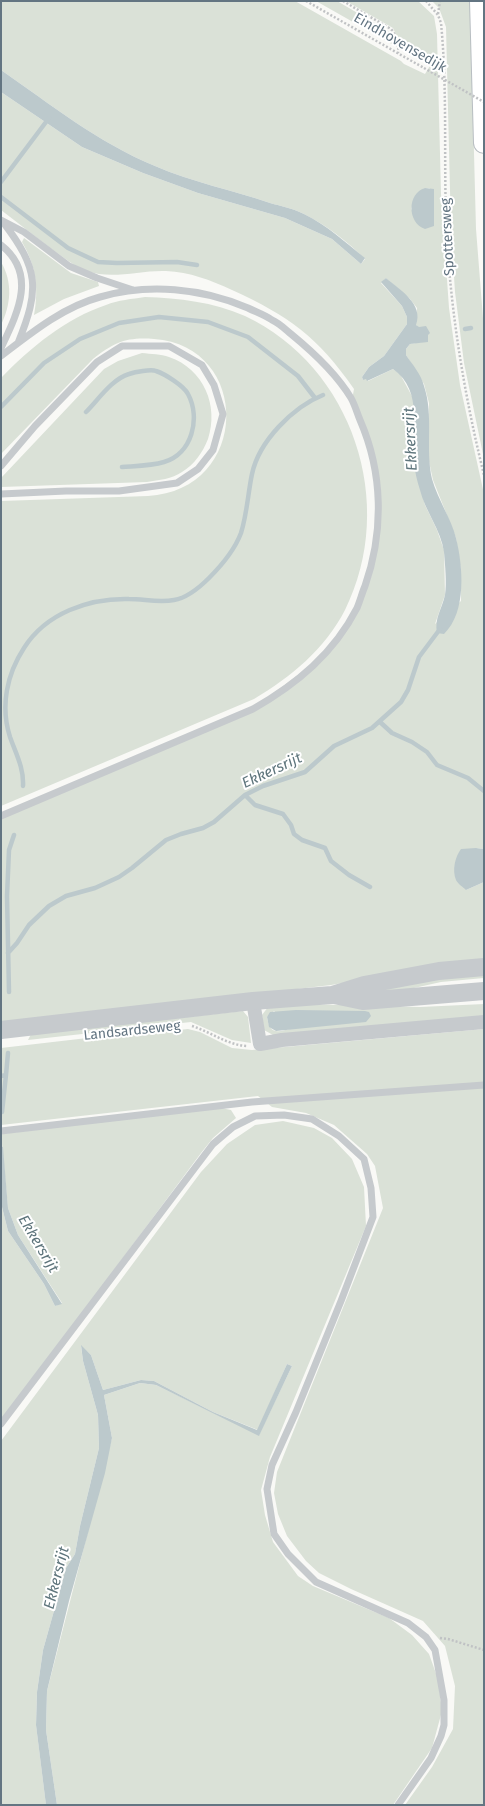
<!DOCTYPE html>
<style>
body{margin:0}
#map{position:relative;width:485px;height:1806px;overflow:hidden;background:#f9f9f6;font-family:"Fira Sans",sans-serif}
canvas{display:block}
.frame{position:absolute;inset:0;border:2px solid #637582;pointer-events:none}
</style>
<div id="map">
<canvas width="485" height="1806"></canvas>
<div class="frame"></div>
</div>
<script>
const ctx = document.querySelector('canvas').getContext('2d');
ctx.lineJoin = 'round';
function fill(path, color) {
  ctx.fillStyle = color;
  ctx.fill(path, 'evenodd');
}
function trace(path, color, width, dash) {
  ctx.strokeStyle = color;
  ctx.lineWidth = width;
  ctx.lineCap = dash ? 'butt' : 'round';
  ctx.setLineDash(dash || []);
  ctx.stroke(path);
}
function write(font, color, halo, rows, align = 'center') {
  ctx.font = font + ' "Fira Sans",sans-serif';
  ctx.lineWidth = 4;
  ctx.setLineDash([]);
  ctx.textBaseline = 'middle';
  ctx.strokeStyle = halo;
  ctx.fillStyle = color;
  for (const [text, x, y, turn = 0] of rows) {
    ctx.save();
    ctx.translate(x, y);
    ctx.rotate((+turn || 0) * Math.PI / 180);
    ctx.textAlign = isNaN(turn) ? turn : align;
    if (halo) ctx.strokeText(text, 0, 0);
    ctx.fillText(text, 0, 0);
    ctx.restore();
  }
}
fill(new Path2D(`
 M 1,1 L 295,1 L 401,61 L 404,64 L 425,74 L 431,64 L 428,60 L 400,44 L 393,28 L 346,1 L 418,1 L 434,16 L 437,34 L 441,194 L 449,308 L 460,385 L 484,494 L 484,849 L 476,848 L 466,890 L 484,882 L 484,962 L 439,966 L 331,985 L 1,1024 L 1,816 L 253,709 L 324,655 L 357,607 L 376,543 L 376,473 L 352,400 L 354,389 C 318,337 289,316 232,290 C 210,280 190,272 166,271 C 140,270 112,280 87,271 C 73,266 62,256 49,247 C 33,235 17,222 1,210 L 1,92 L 82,147 L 143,173 L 198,193 L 285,218 L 332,239 L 361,264 L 365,259 C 348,242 326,225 304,214 C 294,209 281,206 270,203 C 232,190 192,182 155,166 C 99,143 50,104 1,70 ZM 430,188 L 411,210 L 414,199 L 423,189 ZM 386,278 L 410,299 L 417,308 L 416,325 L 428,341 L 410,344 L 406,349 L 406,355 L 424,384 L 429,403 L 428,457 L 433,480 L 456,538 L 461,571 L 461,601 L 435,624 L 445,595 L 444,550 L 437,530 L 425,505 L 414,463 L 415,410 L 413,398 L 400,374 L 393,369 L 368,381 L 366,378 L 363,380 L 362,377 L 369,367 L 384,356 L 407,324 L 407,317 L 402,306 L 381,283 Z
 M 316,1 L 337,1 L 390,32 L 397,47 Z
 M 432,1 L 470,1 L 476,229 L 484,331 L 484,459 L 464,363 L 455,292 L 451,231 L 446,27 L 439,8 Z
 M 24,238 L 71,273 L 98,282 L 99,286 L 64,299 L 34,315 C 39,289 36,265 22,242 Z
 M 1,262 C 13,282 11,305 1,325 Z
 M 145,297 C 179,298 213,302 245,316 C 353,367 398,504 345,610 C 325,649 291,677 254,699 L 1,806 L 1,501 L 148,496 C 251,490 252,346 154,339 C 126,337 115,342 93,359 L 1,454 L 1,378 C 30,348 66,318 106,305 C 118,300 132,299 145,297 Z
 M 142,353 C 151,354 161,354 169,357 C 204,369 219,406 208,439 C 203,452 194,465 182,472 C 172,479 159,480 147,482 L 1,487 L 1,478 L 104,369 L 118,361 Z
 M 484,972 L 484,978 L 441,982 L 387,994 L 361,995 L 419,979 Z
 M 303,1004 L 420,1007 L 484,1004 L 484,1016 L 273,1035 L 264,1030 L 262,1015 L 268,1007 ZM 274,1011 L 295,1028 C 279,1031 270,1037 267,1017 Z
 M 243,1011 L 248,1017 L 251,1043 L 232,1040 L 191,1022 L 28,1040 L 31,1034 Z
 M 188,1029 L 200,1032 L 232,1048 L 252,1050 L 484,1029 L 484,1805 L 405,1805 L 432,1767 L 453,1729 L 455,1686 L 445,1646 L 423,1621 L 351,1589 L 319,1573 L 306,1561 L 287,1536 L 278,1514 L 274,1493 L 277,1472 L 383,1208 L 375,1166 L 367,1154 L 334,1125 L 306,1113 L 272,1107 L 258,1096 L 1,1125 L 1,1048 L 148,1031 L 160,1032 Z
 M 221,1108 L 231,1110 L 236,1118 L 213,1138 L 201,1153 L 1,1422 L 1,1203 L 8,1231 L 44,1284 L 55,1306 L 62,1303 L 18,1235 L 8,1208 L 1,1134 Z
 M 283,1121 L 314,1128 L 332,1138 L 352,1159 L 364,1187 L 366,1226 L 270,1457 L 261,1490 L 265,1515 L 273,1542 L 298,1576 L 313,1586 L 389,1618 L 412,1635 L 429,1654 L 438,1679 L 442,1711 L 432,1748 L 393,1805 L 57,1805 L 46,1730 L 47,1691 L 112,1438 L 104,1395 L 140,1383 L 156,1385 L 259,1435 L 292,1366 L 287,1364 L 258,1430 L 213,1412 L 154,1381 L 141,1380 L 103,1390 L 91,1355 L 81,1346 L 83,1361 L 98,1415 L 99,1448 L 80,1526 L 75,1554 L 66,1568 L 43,1650 L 37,1692 L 36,1725 L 46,1805 L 1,1805 L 1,1441 L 201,1172 L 227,1144 L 255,1125 Z`), '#dae1d7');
fill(new Path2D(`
 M 1,70 C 50,104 99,143 155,166 C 192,182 232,190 270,203 C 281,206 294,209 304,214 C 327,225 346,243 365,258 L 361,264 L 332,239 L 285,218 L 198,193 L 143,173 L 82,147 L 1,92 Z
 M 425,188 L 434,189 L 434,226 L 425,229 C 407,223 407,193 425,188 Z
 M 386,278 C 400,290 424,304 416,325 L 419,327 L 426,326 L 430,333 L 428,335 L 428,342 L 410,344 L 406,349 L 406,355 C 412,364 421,374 424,386 C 434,416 425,448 432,479 C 438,500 451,518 456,538 C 463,566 467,612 444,634 L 437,633 C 434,618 442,609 445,595 C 447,582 445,566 444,552 C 441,530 425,511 420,490 C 417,481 415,472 414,463 C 410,431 425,392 393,369 L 367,381 L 366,379 L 363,380 L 362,377 L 369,367 L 384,356 L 407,324 L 407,317 L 402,306 L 381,282 Z
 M 476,848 L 484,849 L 484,882 L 466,890 C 463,887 458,884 456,880 C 452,870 455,857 461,849 Z
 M 296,1010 L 365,1011 L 369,1012 L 371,1016 L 366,1022 L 276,1031 L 269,1027 L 267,1017 L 270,1012 Z
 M 1,1146 L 3,1147 L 8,1208 L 18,1235 L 62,1304 L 55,1306 L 44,1284 L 8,1231 L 1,1203 Z
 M 81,1345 L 91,1355 L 103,1390 L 141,1380 L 154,1381 L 213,1412 L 257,1430 L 287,1364 L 292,1366 L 259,1436 L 156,1385 L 140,1383 L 104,1395 L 112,1438 L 105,1473 L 69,1601 L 47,1691 L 46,1730 L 57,1805 L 46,1805 L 36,1725 L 37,1692 L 43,1650 L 66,1568 L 75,1554 L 80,1526 L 99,1448 L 98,1415 L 83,1361 Z`), '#bcc9cc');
trace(new Path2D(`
 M 1,182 L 49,118
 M 1,197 L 68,248 L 98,262 L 117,263 L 177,262 L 197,265
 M 465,329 L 471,328
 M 1,407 L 44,363 L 80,339 L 119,323 L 159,317 L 208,322 L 248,337 L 298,376 L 315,398
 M 86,412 C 98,400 112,379 129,374 C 135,372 151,369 156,371 C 165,374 184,386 188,394 C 201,418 192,454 164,462 C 151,466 135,466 122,467
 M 380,722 L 392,733 L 412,742 L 427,752 L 437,765 L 468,778 L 484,791
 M 23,786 C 24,768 16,754 10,737 C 0,706 7,674 24,648 C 46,613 89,598 129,599 C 144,599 159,603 174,600 C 187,598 200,587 209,578 C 221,566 235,549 241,533 C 247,514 248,493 252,474 C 259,441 293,407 323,395
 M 245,795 L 255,805 L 283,814 L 291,825 L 294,834 L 302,840 L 325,848 L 331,861 L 349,875 L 370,887
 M 8,953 L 17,943 L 29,925 L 49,906 L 66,896 L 95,888 L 119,877 L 132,868 L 166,840 L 181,834 L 203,828 L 214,822 L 245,795 L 263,786 L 305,772 L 334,746 L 372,728 L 401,702 L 408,690 L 419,657 L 440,629
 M 9,992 L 7,896 L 9,850 L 14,835
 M 1,1076 L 6,1075 L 8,1053
 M 2,1112 L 6,1075`), '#bcc9cc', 4.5);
const secondary = new Path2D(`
 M 480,1 L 484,143`);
trace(secondary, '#b8bec2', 22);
trace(new Path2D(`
 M 306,1 L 424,68
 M 343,1 L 391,29 C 397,36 399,45 398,53
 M 426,1 L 438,15 L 441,23 C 448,95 443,169 447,241 C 452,320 465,398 484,475
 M 438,14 L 440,1
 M 192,1026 C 211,1032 227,1045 247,1046
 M 440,1638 L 448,1639 L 484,1650`), '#c0c2c4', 2.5, [2, 2]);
trace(new Path2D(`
 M 1,220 L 24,232 L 69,266 L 97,278 L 133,290
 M 3,222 C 39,269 40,289 18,343
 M 1,245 C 38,274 17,314 1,348
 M 1,356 C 31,333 63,307 100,297 C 148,283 202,288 248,308 C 256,312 265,315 272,320 C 279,323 285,329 291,334 C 313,352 336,373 351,398 C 355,405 357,413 360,420 C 383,473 384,531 365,586 C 362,593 360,601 357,608 C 334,653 297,684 253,709 L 1,816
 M 1,466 L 35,426 L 97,362 L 122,346 L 169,346 L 202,365 L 214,385 L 223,414 L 213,450 L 198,469 L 177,483 L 119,491 L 66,491 L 1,494
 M 1,1131 L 252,1102 L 484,1085
 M 1,1424 L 213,1144 L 233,1127 L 255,1116 L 284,1115 L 312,1119 L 339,1136 L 364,1159 L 371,1188 L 373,1217 L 341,1301 L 296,1412 L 272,1465 L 267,1489 L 274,1534 L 288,1554 L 316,1582 L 408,1623 L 426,1637 L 435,1650 L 444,1700 L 444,1725 L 441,1736 L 431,1758 L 398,1805`), '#c6cacd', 7);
trace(new Path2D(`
 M 253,1001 L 260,1044 L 282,1040 L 484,1022`), '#c6cacd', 14);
trace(new Path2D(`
 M 334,995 L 363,1001 L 484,991
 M 1,1030 L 253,1001 L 332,995 L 364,985 L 439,971 L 484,967`), '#c6cacd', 18);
trace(secondary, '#fff', 20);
trace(new Path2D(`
 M 424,68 L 484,102`), '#c0c2c4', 2.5, [2, 2]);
write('14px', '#637582', '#fff', [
 ["Eindhovensedijk",400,43,30],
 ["Spottersweg",448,237,-93],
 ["Landsardseweg",132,1031,-6]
]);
write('italic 15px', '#5e757c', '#fff', [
 ["Ekkersrijt",411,439,-93],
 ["Ekkersrijt",272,771,-25],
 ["Ekkersrijt",38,1244,59],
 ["Ekkersrijt",57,1578,-76]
]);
</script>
